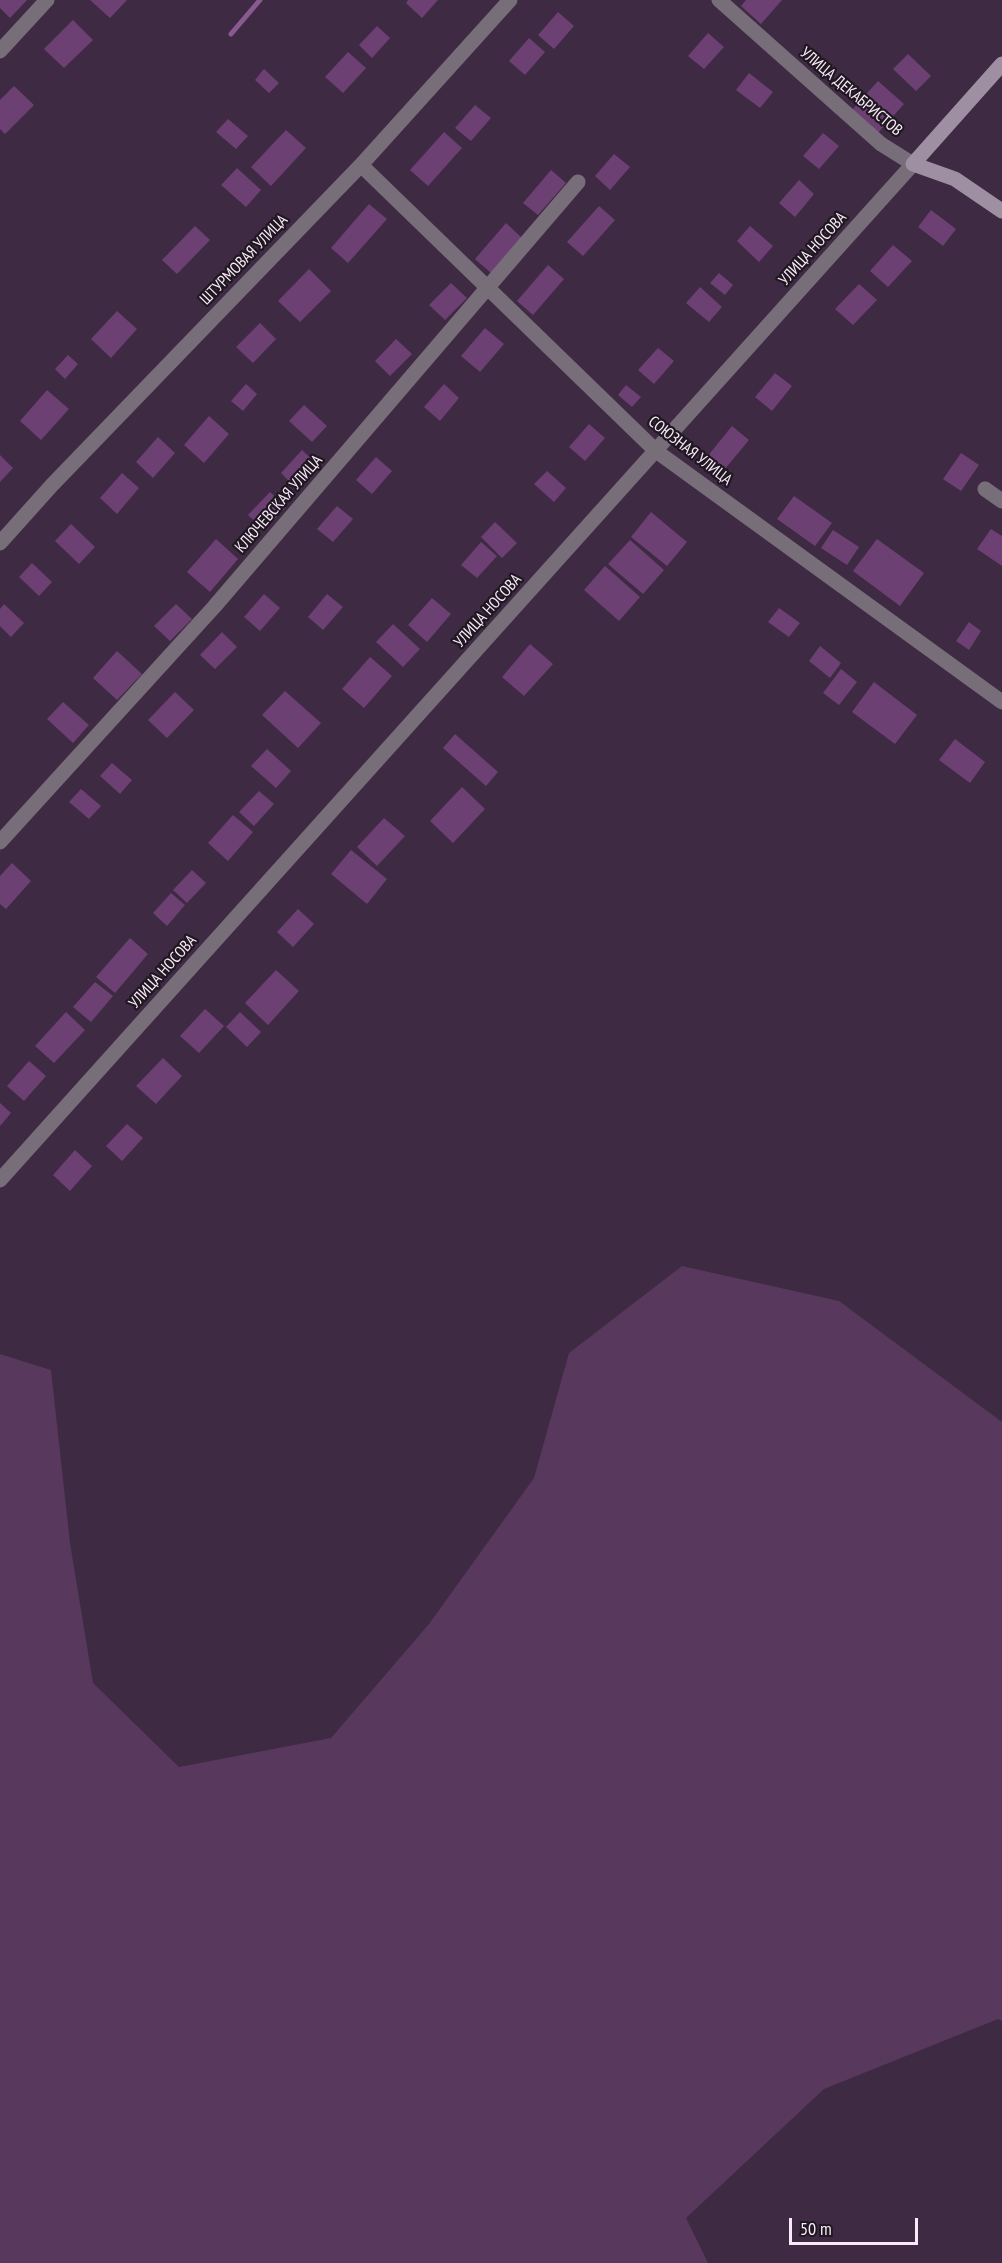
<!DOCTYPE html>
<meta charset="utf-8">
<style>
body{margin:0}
#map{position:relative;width:1002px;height:2263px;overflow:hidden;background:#3e2a42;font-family:"PT Sans Narrow",sans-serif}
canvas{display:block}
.scale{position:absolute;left:789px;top:2218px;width:129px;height:27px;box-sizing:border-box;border:3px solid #f7eaf9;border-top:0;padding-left:8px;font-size:18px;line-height:21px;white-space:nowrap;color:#f7eaf9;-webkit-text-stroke:4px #201721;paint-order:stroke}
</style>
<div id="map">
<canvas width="1002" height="2263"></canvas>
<div class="scale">50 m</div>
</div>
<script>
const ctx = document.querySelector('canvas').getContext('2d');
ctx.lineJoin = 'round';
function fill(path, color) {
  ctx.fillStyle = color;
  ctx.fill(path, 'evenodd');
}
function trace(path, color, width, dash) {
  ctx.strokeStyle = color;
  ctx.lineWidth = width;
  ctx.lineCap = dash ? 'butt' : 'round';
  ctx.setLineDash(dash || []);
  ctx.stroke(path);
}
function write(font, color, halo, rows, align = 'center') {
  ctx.font = font + ' "PT Sans Narrow",sans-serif';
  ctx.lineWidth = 4.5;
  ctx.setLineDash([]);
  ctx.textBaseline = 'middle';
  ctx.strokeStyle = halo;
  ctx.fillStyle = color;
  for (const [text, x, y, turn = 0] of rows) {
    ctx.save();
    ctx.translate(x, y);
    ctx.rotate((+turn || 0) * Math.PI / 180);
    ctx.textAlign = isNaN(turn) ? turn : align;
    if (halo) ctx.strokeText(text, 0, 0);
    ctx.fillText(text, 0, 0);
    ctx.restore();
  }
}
fill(new Path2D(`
 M 682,1266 L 839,1301 L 1002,1422 L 1002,2021 L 998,2019 L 824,2089 L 686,2218 L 708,2263 L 0,2263 L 0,1354 L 51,1370 L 70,1543 L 93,1683 L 179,1767 L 331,1738 L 429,1624 L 534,1478 L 569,1353 Z`), '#58395d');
trace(new Path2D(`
 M 231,34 L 260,0`), '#885a8f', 5);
fill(new Path2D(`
 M 0,0 L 27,0 L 10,18 L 0,8 Z
 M 90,0 L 127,0 L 110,18 Z
 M 408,0 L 438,0 L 422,18 L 406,3 Z
 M 746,0 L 782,0 L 761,24 L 741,6 Z
 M 558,12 L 574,26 L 554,49 L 538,35 Z
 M 73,20 L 93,40 L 64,68 L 44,49 Z
 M 377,26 L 390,38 L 372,58 L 359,45 Z
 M 708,33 L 724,47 L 704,69 L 688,56 Z
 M 529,38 L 545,52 L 525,75 L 509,61 Z
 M 348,52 L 366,68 L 343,93 L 325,77 Z
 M 908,54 L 931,76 L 916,91 L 893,69 Z
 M 264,69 L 279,83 L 269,93 L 255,80 Z
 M 749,73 L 773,92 L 760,108 L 736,90 Z
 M 878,81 L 904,104 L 878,133 L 852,110 Z
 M 14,86 L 34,105 L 5,134 L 0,129 L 0,100 Z
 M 475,105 L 491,118 L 471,141 L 455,128 Z
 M 228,119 L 248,136 L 236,149 L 216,132 Z
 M 286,130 L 306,148 L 271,186 L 251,167 Z
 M 444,132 L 462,148 L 428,186 L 410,170 Z
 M 823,133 L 839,146 L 819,169 L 803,156 Z
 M 614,154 L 630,167 L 610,190 L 595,176 Z
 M 237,168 L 261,190 L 246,207 L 221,185 Z
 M 551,170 L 566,183 L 538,215 L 523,203 Z
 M 799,180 L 814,194 L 795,217 L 779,203 Z
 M 369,204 L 387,219 L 348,263 L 331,248 Z
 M 599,206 L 615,220 L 583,256 L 567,242 Z
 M 931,210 L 956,229 L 943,246 L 918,227 Z
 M 506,223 L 522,238 L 491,273 L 475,259 Z
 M 195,226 L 210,240 L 177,274 L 162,260 Z
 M 750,226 L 773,246 L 759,262 L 737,241 Z
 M 893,245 L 912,261 L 888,287 L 870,271 Z
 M 548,265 L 564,279 L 533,315 L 517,301 Z
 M 309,269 L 331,291 L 300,322 L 278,301 Z
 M 719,273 L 733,285 L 725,295 L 710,283 Z
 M 451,283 L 467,298 L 445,320 L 429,305 Z
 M 859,284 L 877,300 L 853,325 L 835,309 Z
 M 700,287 L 722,307 L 709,322 L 686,303 Z
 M 117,311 L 137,329 L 111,358 L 91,339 Z
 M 260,323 L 276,339 L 253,363 L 236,347 Z
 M 485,328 L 504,344 L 480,372 L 461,356 Z
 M 396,339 L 412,354 L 390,376 L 375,361 Z
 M 658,348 L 674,361 L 654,384 L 638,370 Z
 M 68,355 L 78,364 L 65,379 L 55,369 Z
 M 775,373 L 792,386 L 772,411 L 755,397 Z
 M 246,384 L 257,394 L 243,411 L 231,401 Z
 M 444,384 L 459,398 L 440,421 L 424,407 Z
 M 626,385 L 641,397 L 632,407 L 618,395 Z
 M 47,390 L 69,409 L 41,440 L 20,421 Z
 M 304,405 L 327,426 L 312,442 L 289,421 Z
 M 209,416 L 229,434 L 204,463 L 184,445 Z
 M 589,424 L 605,438 L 585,461 L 569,447 Z
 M 732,426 L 749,440 L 719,476 L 703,462 Z
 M 158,437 L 175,453 L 153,478 L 136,462 Z
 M 302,450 L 318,465 L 296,488 L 281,473 Z
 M 961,453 L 979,465 L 961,491 L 943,479 Z
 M 0,455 L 13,468 L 0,482 Z
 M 376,457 L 392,471 L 372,494 L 356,480 Z
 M 547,471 L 566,488 L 554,502 L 534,484 Z
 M 122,473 L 139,488 L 117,514 L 100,498 Z
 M 270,492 L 286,507 L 264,530 L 248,515 Z
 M 794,496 L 832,523 L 815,546 L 777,519 Z
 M 337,506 L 353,519 L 333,542 L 317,529 Z
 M 651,512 L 687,542 L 667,566 L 631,537 Z
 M 495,522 L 517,543 L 502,558 L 481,537 Z
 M 71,524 L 95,547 L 79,564 L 55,541 Z
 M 991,529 L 1002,536 L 1002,566 L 977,549 Z
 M 833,530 L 859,547 L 847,565 L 821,548 Z
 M 216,539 L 238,559 L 210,592 L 187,572 Z
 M 877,539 L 924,573 L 900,606 L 853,571 Z
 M 630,540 L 664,570 L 643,594 L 608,564 Z
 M 481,542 L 497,556 L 477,578 L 461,565 Z
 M 32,563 L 52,582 L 39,596 L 19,577 Z
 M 605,566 L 640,597 L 619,621 L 584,590 Z
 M 264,594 L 280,608 L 260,631 L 244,617 Z
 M 327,594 L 343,607 L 323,630 L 308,617 Z
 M 432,598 L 451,614 L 427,642 L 408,625 Z
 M 4,604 L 24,623 L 11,637 L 0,626 L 0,609 Z
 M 176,604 L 192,619 L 170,641 L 154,626 Z
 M 779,608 L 800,623 L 789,637 L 768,622 Z
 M 969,622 L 981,631 L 969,650 L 956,641 Z
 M 393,624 L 420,649 L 403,667 L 376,642 Z
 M 222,632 L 237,647 L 215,669 L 200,655 Z
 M 530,644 L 553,664 L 524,696 L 502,677 Z
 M 820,646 L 841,663 L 830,678 L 809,661 Z
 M 117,651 L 142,674 L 117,700 L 93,678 Z
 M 370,657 L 392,676 L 364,708 L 342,689 Z
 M 841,669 L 857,682 L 839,705 L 823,693 Z
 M 874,682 L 917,715 L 895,744 L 852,712 Z
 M 285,691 L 321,723 L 298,748 L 262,715 Z
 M 175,692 L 194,710 L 167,738 L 148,720 Z
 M 63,702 L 89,725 L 73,743 L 47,719 Z
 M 455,734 L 498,772 L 486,786 L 443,748 Z
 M 955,739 L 985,762 L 970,783 L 939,760 Z
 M 267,749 L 291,771 L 276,788 L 251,766 Z
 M 112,763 L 132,780 L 120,794 L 100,776 Z
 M 462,787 L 485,809 L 453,843 L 430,821 Z
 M 81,789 L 101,806 L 89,819 L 69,802 Z
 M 259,791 L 274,804 L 254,826 L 239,812 Z
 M 233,815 L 253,832 L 228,861 L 208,843 Z
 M 384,818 L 405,836 L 377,866 L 357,847 Z
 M 351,850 L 387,879 L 367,904 L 331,874 Z
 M 12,863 L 31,881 L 6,909 L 0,904 L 0,876 Z
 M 192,870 L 206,883 L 187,903 L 173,890 Z
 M 171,893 L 185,905 L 167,926 L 153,913 Z
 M 298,909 L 314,924 L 293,947 L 277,932 Z
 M 130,938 L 148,954 L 115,993 L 96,977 Z
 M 276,970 L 299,991 L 268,1025 L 245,1003 Z
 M 95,982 L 113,996 L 91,1022 L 73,1007 Z
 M 205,1009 L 224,1026 L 199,1053 L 180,1036 Z
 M 66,1012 L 85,1030 L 54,1063 L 35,1046 Z
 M 240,1012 L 261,1032 L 247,1047 L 226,1027 Z
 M 163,1058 L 182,1076 L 156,1104 L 136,1086 Z
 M 29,1061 L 46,1076 L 24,1101 L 7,1086 Z
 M 0,1103 L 11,1113 L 0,1126 Z
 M 127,1124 L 143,1138 L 122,1161 L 106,1146 Z
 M 75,1150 L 92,1166 L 70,1191 L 53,1175 Z`), '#6d4074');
trace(new Path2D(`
 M 0,51 L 47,0
 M 361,165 L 656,451 L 1002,702
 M 985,489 L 1002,501
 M 0,543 L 52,485 L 361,165 L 510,0
 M 0,842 L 214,607 L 578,182
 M 0,1180 L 913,164 L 881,144 L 719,0`), '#786e7a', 15);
trace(new Path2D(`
 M 1002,64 L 913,164 L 955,179 L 1002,211`), '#9f8fa2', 15);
write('16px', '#f7eaf9', '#201721', [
 ["УЛИЦА ДЕКАБРИСТОВ",851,92,40],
 ["УЛИЦА НОСОВА",813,249,-48],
 ["ШТУРМОВАЯ УЛИЦА",244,260,-46],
 ["СОЮЗНАЯ УЛИЦА",690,451,38],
 ["КЛЮЧЕВСКАЯ УЛИЦА",279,504,-49],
 ["УЛИЦА НОСОВА",488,611,-48],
 ["УЛИЦА НОСОВА",163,972,-48]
]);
</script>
